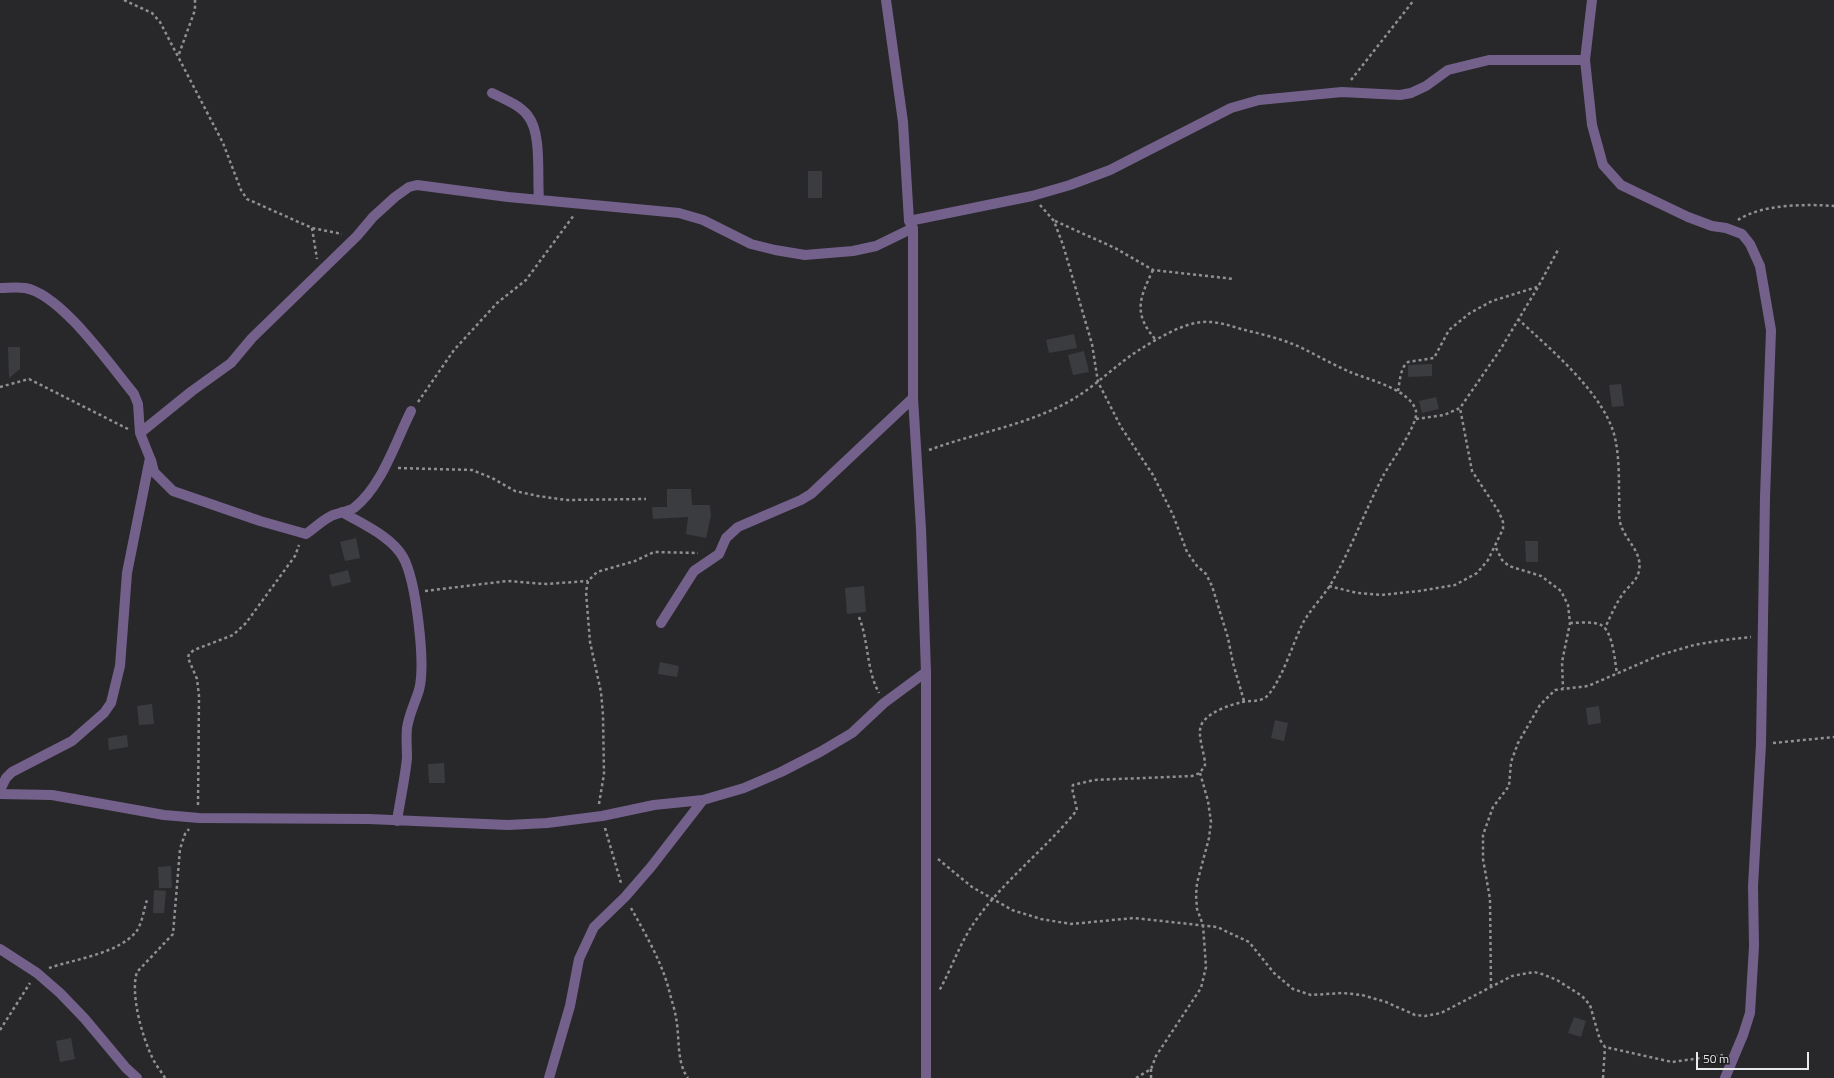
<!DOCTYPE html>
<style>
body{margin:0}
#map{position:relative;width:1834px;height:1078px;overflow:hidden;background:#28282b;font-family:"Titillium Web",sans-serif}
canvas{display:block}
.scale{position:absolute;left:1696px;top:1052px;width:113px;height:18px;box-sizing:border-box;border:2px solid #eaeaec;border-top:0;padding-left:5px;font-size:12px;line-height:14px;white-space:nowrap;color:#eaeaec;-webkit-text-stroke:3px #1e1e21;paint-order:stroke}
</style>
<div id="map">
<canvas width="1834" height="1078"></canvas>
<div class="scale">50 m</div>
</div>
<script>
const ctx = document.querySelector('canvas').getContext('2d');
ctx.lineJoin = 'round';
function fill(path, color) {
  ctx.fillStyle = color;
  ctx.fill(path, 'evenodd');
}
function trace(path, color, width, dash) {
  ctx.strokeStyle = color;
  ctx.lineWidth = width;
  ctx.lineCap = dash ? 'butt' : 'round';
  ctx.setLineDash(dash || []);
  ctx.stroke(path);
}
fill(new Path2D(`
 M 808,171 L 822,171 L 822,198 L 808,198 Z
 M 1074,334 L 1077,348 L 1049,353 L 1046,340 Z
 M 8,347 L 20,347 L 20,369 L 9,378 Z
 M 1084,351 L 1089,372 L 1073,375 L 1068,355 Z
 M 1432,364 L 1432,376 L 1408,377 L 1408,365 Z
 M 1621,384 L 1624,406 L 1612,407 L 1609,385 Z
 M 1436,397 L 1439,409 L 1422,413 L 1419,401 Z
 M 667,489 L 691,489 L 692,505 L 710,505 L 711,516 L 706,538 L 686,534 L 688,517 L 653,519 L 652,507 L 667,507 Z
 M 356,538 L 360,558 L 345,561 L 340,542 Z
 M 1525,541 L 1538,541 L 1538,562 L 1526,562 Z
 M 348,570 L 351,582 L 332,587 L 329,575 Z
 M 864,586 L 866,612 L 847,614 L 845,588 Z
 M 660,662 L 679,666 L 677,677 L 658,674 Z
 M 152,704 L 154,724 L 139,725 L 137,706 Z
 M 1599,706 L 1601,723 L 1588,725 L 1586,708 Z
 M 1275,720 L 1288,723 L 1284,741 L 1271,738 Z
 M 127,735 L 128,747 L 109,750 L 108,738 Z
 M 444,763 L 445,783 L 429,783 L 428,764 Z
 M 171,866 L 172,888 L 159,888 L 158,867 Z
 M 154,890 L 166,891 L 164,913 L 153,913 Z
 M 1574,1017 L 1586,1021 L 1581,1037 L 1568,1033 Z
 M 71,1038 L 75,1059 L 60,1062 L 56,1041 Z`), '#3a3c3f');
trace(new Path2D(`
 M 124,0 L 152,13 L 160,22 L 223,143 L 241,190 L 247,199 L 312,228 L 342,234
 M 179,54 L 195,10 L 195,0
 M 1351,80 L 1414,0
 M 1040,205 L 1054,221 L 1063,245 L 1092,344 L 1098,382 L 1121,427 L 1153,475 L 1173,515 L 1187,552 L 1197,566 L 1206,574 L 1212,586 L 1228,638 L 1233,663 L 1244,701
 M 1738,220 C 1762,204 1806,204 1834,206
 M 1055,221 L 1115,248 L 1153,270 L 1234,279
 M 312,228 L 317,259
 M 1153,270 C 1139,299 1133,314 1156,340
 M 1518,319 C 1551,350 1609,397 1616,443 C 1619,459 1619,478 1619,495 C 1620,503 1618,513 1620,522 C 1624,540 1643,551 1639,571 C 1637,580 1631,584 1625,591 C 1617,601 1611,615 1605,628
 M 0,387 L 29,379 L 128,429
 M 1398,391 C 1400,381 1400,368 1408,362 L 1434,358 L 1449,330 L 1470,313 L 1492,301 L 1537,287
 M 418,402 L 454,350 L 497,303 L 526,280 L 574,215
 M 1416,419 L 1444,415 L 1460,408 L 1500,350 L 1538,287 L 1559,248
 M 929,450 C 975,433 1024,426 1068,402 C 1094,388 1114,366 1139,350 C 1157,339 1181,324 1202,322 C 1216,321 1228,325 1241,329 C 1261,334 1283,339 1302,348 C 1318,356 1334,365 1350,372 C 1369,380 1410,389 1416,411 C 1419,424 1390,463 1383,476 C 1364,513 1350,552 1329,587 C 1321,599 1310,610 1303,623 C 1292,645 1284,675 1269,694 C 1262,703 1252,700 1242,702 C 1230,705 1211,711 1203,722 C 1195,732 1205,752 1205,765 L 1200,773 L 1192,776 L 1094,780 L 1073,785 L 1072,788 L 1077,810 C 1046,849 1005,879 976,920 C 960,942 952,968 939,991
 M 398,468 L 472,470 L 492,478 L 515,491 L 538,496 L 566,500 L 646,499
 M 1496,548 L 1502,560 L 1509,566 L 1541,576 L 1561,591 L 1568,605 L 1570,623 L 1562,662 L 1563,688
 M 1329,586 L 1357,593 L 1381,595 L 1419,591 L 1455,585 L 1477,573 L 1488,560 L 1503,529 L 1503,522 L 1499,512 L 1472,471 L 1460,408
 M 425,591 L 507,581 L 546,584 L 588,581
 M 859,617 C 869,642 866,669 879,693
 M 1570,623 C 1580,623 1592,621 1601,625 C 1613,631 1615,662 1617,674
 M 1773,743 L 1834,737
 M 599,804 L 604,774 L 603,715 L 601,692 L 590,642 L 586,592 L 588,581 L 597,572 L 635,561 L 654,552 L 698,553
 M 198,805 L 199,696 L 197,679 L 188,658 L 189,654 L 194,650 L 233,635 L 246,623 L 295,556 L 299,545
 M 605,828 L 621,883
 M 938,859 L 972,887 L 1012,910 L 1041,919 L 1071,924 L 1134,918 L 1217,927 L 1249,942 L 1274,973 L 1293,989 L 1311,995 L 1343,993 L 1362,995 L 1386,1002 L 1415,1015 L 1425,1016 L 1441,1013 L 1512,976 L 1534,972 L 1542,974 L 1557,980 L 1582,996 L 1590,1005 L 1600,1040 L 1605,1047 L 1672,1062 L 1723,1055
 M 631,908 C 646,935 663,964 670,994 C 672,1002 675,1010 676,1018 C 680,1037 676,1062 688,1078
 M 49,968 C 75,959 117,954 136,932 C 142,924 144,909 147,900
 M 1491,987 L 1490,899 L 1483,859 L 1483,835 L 1493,807 L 1509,786 L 1511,762 L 1518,743 L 1540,705 L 1555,690 L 1588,686 L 1660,655 L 1694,645 L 1724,640 L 1751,637
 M 0,1030 L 30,983
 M 1151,1069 L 1151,1078
 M 165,1078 C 161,1071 155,1064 152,1057 C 142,1036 130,994 137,972 L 173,934 L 180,849 L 185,834 L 189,829
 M 1136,1078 L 1151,1069 L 1156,1056 L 1201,988 L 1206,967 L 1203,925 L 1197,909 L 1196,895 L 1197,883 L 1209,838 L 1211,822 L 1208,801 L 1200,773
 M 1603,1078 L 1605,1047`), '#909093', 2.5, [3, 3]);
trace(new Path2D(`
 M 886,0 L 903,122 L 909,221 L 913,228 L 913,398 L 921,529 L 926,672 L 926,1078
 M 1592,0 L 1585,60 L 1592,125 L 1603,165 L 1621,185 L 1688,217 L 1712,226 L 1726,228 L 1742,234 L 1750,244 L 1760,266 L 1771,330 L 1765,497 L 1761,744 L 1753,886 L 1754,946 L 1750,1013 L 1743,1035 L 1725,1078
 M 492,93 C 504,99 520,105 528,116 C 542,133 537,177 539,199
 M 909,221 L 1032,196 L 1070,185 L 1110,170 L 1231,108 L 1259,100 L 1342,92 L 1400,95 L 1411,93 L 1426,86 L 1448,70 L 1489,60 L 1585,60
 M 0,288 C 8,288 17,287 25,288 C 61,294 110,365 134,394 L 138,404 L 140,433 L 150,458 L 127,573 L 120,666 L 111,703 L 104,713 L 72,741 L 12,772 L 6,778 L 0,790
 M 140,433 L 192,391 L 231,363 L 252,338 L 357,236 L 373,217 L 395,197 L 409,187 L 417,185 L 508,197 L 679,213 L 703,220 L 751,244 L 775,250 L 805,255 L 853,251 L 876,246 L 913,228
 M 151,460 L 154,472 L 173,491 L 260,521 L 306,534 C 314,529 321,521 331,516 C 338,513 347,512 354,508 C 382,486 395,443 411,411
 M 342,512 C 362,524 391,536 403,557 C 416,580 426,664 419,690 C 415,703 409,714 407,728 C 406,738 407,748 407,758 C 405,779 400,800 397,821
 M 661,623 L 694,571 L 719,554 L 726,538 L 738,527 L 801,500 L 811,494 L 913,398
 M 0,794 L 52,795 L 164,815 L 199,818 L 369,819 L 508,825 L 547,823 L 602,816 L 654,805 L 703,800 L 744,788 L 781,772 L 820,752 L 852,733 L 884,703 L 926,672
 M 0,949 L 37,973 L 60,993 L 85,1019 L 126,1068 L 137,1078
 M 549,1078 L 570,1006 L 579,959 L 594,927 L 625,897 L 651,867 L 703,800`), '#74618b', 10);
</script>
